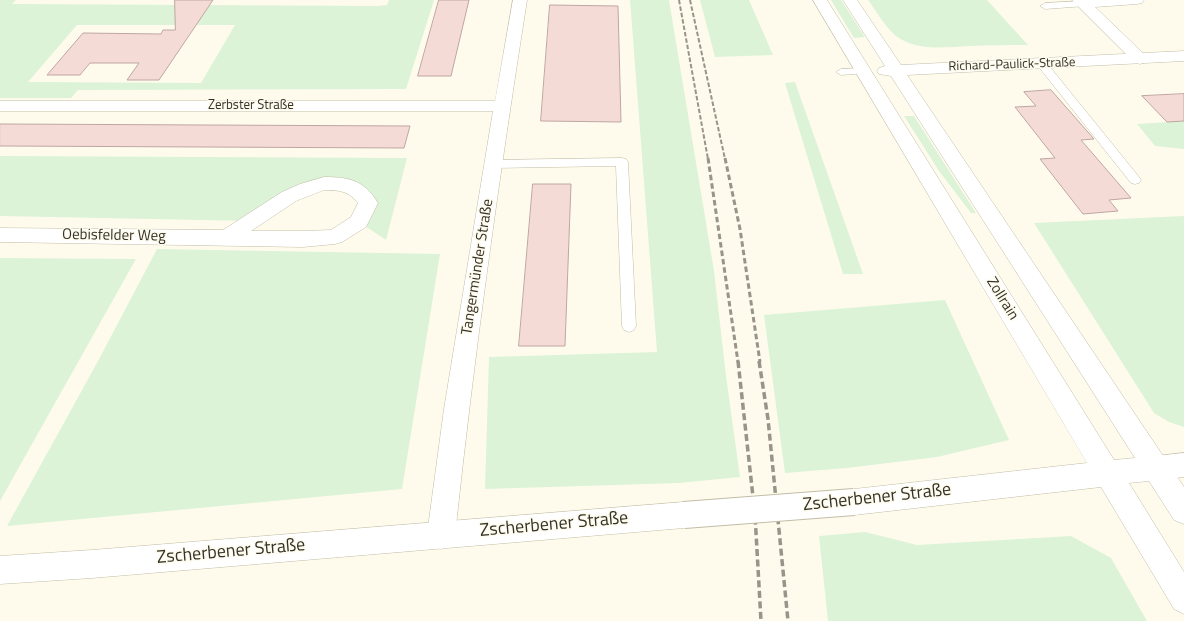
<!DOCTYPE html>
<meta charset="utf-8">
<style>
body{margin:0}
canvas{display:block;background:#fefbed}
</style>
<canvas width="1184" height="621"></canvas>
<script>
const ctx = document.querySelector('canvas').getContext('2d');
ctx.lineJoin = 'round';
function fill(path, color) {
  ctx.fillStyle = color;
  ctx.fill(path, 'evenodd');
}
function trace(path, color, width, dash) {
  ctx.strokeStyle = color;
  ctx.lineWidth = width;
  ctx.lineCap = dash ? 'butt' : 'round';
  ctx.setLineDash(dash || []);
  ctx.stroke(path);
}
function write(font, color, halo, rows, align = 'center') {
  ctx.font = font + ' "Titillium Web",sans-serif';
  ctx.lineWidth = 3;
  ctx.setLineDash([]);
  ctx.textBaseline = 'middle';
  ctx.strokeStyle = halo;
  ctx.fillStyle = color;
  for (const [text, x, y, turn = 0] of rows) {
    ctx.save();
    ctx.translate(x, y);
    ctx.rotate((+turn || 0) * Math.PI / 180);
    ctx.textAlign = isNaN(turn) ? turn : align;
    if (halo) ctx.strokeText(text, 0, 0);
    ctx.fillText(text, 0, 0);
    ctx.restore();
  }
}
fill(new Path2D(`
 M 0,0 L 16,0 L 12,4 L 378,6 L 387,5 L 389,0 L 434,0 L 406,89 L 78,90 L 71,98 L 0,98 ZM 77,25 L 235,25 L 201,83 L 28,82 Z
 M 630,0 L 669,0 L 714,271 L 726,376 L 740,477 L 679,483 L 485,489 L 489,357 L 657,352 Z
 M 700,0 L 749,0 L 773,55 L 715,57 Z
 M 831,0 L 841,0 L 865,37 L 854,38 Z
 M 868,0 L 987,0 L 1028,45 C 1009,45 989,45 970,46 C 945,47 918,52 896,36 C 885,27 877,12 868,0 Z
 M 795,82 L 863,274 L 843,274 L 785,83 Z
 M 904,116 L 914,116 L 976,213 L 971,213 L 939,171 Z
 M 1184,121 L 1184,149 L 1155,146 L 1137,124 Z
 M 0,156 L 407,158 L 386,240 L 359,222 L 368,203 L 334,182 L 252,221 L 0,216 Z
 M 1184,216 L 1184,427 L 1169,422 L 1154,413 L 1034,223 Z
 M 157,249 L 440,254 L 402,489 L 7,526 L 98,361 Z
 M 0,258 L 136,259 L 0,501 Z
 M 945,300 L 1009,440 L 937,457 L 847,468 L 785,473 L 764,315 Z
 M 865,532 L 917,545 L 1071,536 L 1111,558 L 1147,621 L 828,621 L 819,536 Z`), '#dcf3d8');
const building = new Path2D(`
 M 175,0 L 213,0 L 159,80 L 127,80 L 139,63 L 90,63 L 80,75 L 47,75 L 83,33 L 161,34 L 163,30 L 175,30 Z
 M 439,0 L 469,0 L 451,76 L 418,76 Z
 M 550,5 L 618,6 L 621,122 L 541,121 Z
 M 1051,90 L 1094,139 L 1081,140 L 1131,198 L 1109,200 L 1118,211 L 1083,214 L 1040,159 L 1055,158 L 1015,107 L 1036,106 L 1024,92 Z
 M 1184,94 L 1184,121 L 1167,122 L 1142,96 Z
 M 0,124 L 410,126 L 404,148 L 0,146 Z
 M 533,184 L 571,184 L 565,346 L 519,346 Z`);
fill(building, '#f5dbd5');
trace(building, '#bfa6a1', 1);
const lane = new Path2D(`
 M 1083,1 L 1088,4 L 1086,6 L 1045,9 L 1040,6 L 1045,3 Z
 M 1042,61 L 1046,62 L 1139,177 L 1141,180 L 1139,183 L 1135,184 L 1131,183 L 1038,66 L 1037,64 L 1038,62 Z
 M 863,68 L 868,71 L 867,73 L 841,75 L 836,72 L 841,69 Z
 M 622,158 L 626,159 L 628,162 L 636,326 L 634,330 L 629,332 L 624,330 L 622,326 L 616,166 L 493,168 L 489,167 L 487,164 L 489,161 L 493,160 Z`);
const street = new Path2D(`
 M 513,0 L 527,0 C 499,178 474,356 455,535 L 451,545 L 441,549 L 431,545 L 427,535 L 444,409 L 493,111 L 0,111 L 0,101 L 495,101 Z
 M 1072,0 L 1144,0 L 1142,3 L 1137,4 L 1095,7 L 1146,56 L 1148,59 L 1146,62 L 1140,64 L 1134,62 Z
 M 324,177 C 349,177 364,180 378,203 L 366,227 L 342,242 L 335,244 L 303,247 L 0,242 L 0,228 L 223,230 L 282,192 L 300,184 ZM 324,190 C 339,190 349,191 358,203 L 351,217 L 331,230 L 303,231 L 251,231 L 296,201 Z
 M 1184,453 L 1184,477 L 1155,480 L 1146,477 L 1142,468 L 1146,459 L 1155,456 Z`);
const secondary = new Path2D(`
 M 813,0 L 827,0 L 1114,460 L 1135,458 L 891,76 L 879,74 L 877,71 L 879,68 L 885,66 L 843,0 L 857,0 L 901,65 L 1184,51 L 1184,61 L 907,75 L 1184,487 L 1184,524 L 1174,520 L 1149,481 L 1129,483 L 1184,572 L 1184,614 L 1174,609 L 1101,487 L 854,515 L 845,511 L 841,502 L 845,493 L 854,489 L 1087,463 Z
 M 684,502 L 694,505 L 698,515 L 694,525 L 684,528 L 92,578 L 0,584 L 0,556 L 92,550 Z`);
trace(lane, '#c2bda7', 1);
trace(street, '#c2bda7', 1);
trace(secondary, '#c2bda7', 1);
fill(lane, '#fff');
fill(street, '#fff');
fill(secondary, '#fff');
trace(new Path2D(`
 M 679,0 L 708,159
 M 690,0 L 725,159`), '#979589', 2, [4.5, 2]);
trace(new Path2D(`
 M 708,158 L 738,362
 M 725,158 L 740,229 L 760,362`), '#979589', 3, [5.5, 3]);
trace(new Path2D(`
 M 738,361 L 755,515 L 761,621
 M 759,361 L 768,419 L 788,621`), '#979589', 3.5, [7, 3.5]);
const secondaryBridge = new Path2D(`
 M 684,515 L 854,502`);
trace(secondaryBridge, '#c2bda7', 28, []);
trace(secondaryBridge, '#fff', 26);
write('13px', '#343229', '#fefbed', [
 ["Richard-Paulick-Straße",1012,65,-2],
 ["Zerbster Straße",251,106]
]);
write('15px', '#343229', '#fefbed', [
 ["Oebisfelder Weg",114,236,1],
 ["Tangermünder Straße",478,267,-81],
 ["Zollrain",1002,299,58]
]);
write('18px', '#343229', '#fefbed', [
 ["Zscherbener Straße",877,498,-6],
 ["Zscherbener Straße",554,525,-5],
 ["Zscherbener Straße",231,552,-5]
]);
</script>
